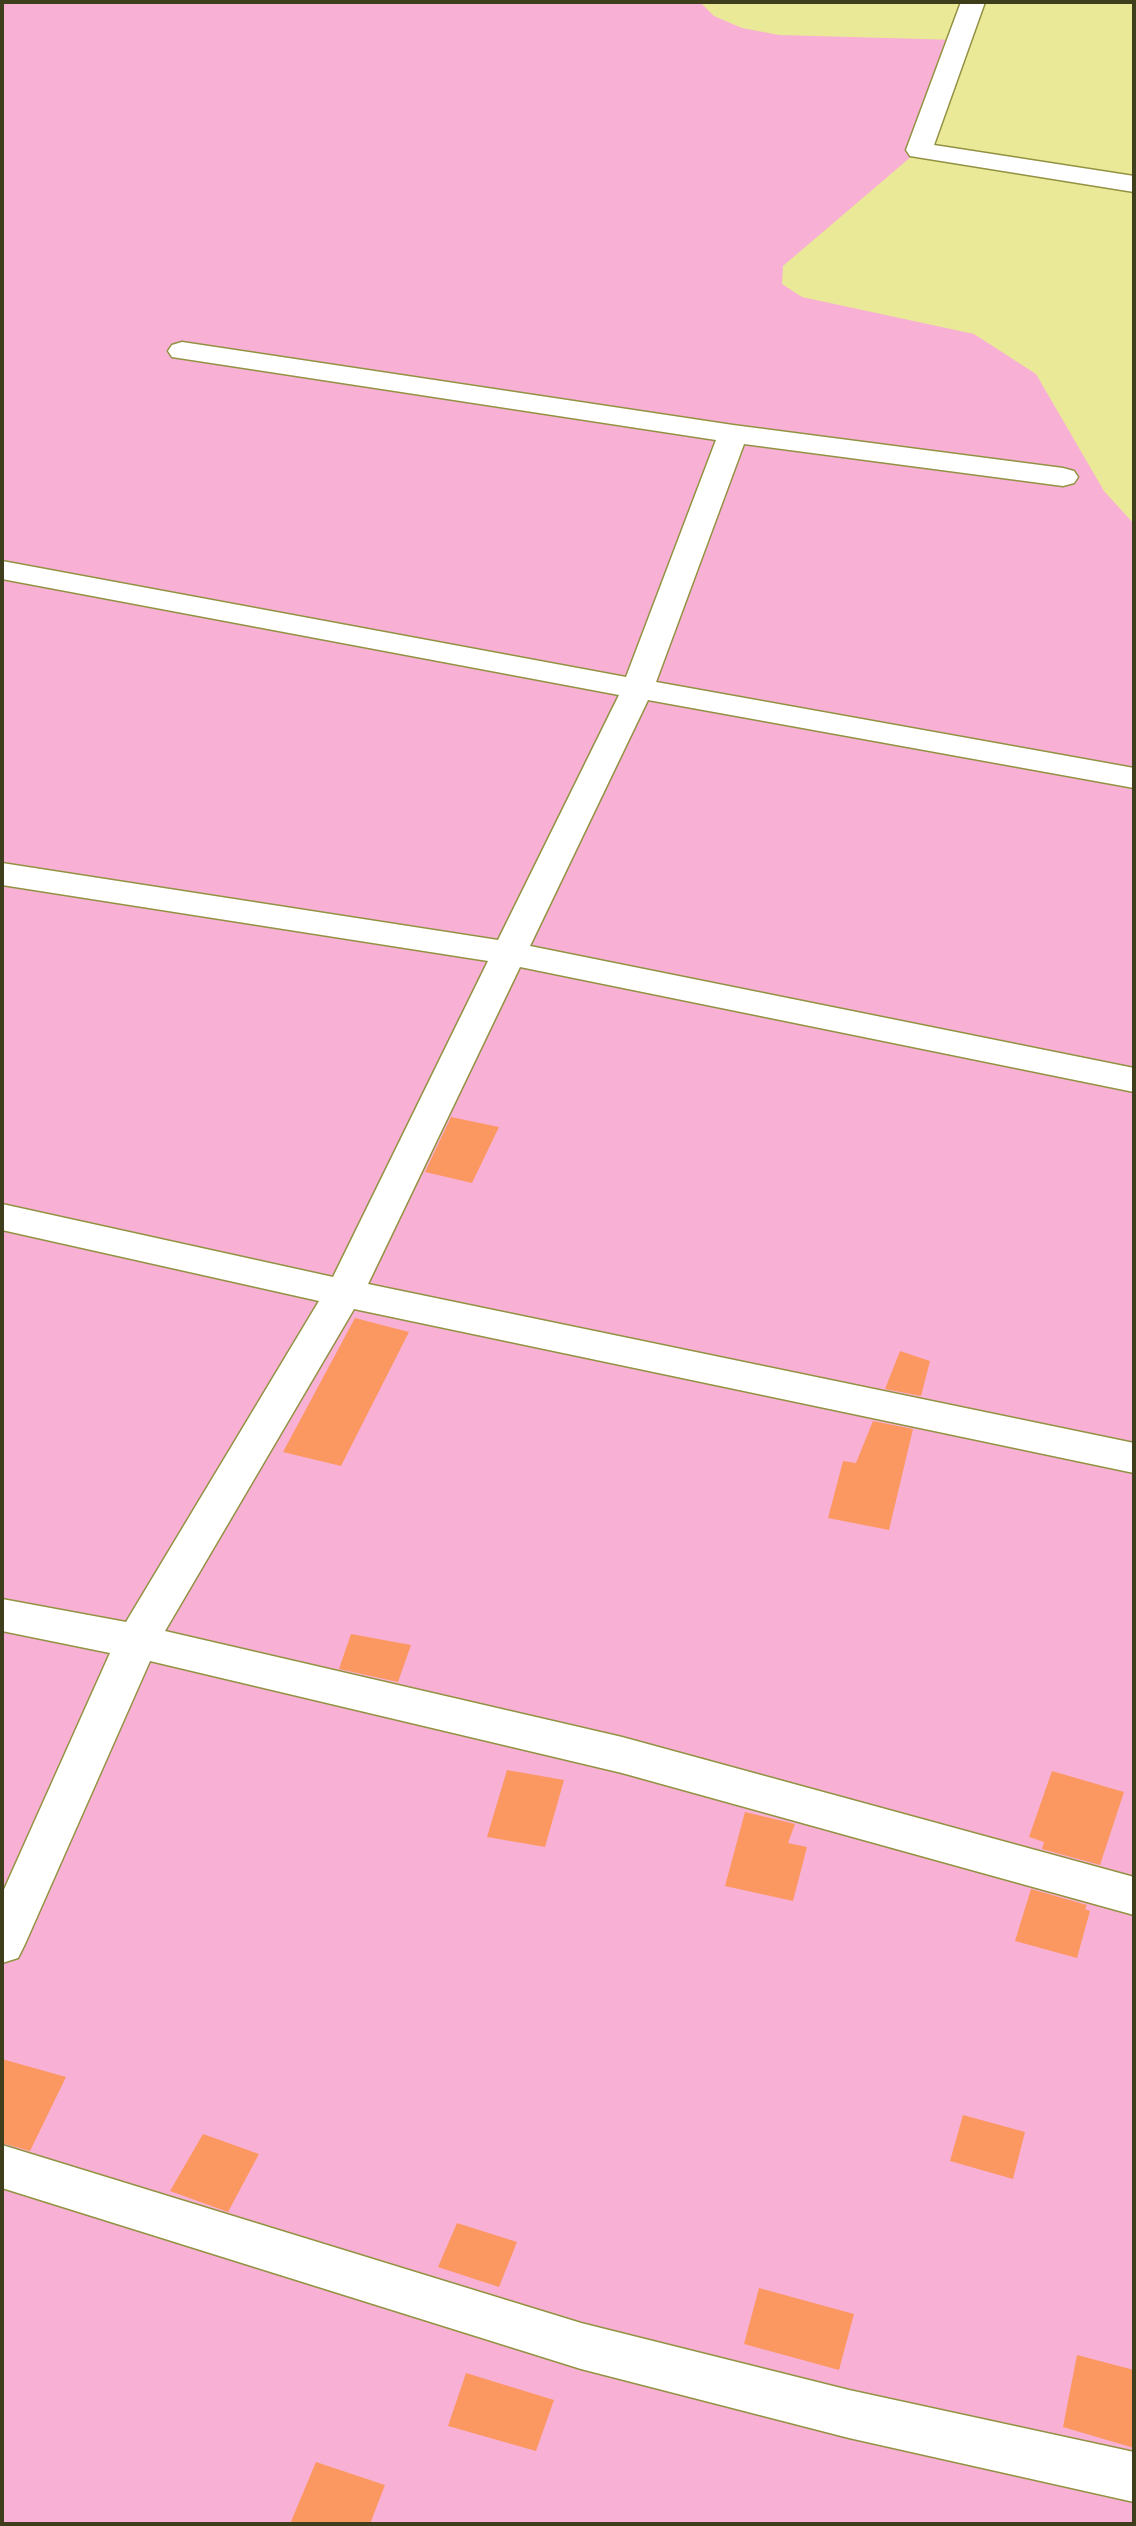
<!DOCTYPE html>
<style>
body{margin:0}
#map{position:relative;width:1136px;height:2526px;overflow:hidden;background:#e9e998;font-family:Commissioner,sans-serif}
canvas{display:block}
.frame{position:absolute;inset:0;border:4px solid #3e3e1d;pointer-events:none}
</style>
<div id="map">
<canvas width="1136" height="2526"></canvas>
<div class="frame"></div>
</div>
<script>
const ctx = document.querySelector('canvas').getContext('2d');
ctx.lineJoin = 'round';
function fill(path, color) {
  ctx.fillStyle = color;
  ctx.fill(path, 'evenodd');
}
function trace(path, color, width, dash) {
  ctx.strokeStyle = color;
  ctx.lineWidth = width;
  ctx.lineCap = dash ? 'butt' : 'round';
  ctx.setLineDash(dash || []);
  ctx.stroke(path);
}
fill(new Path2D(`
 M 2,2 L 700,2 L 714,16 L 742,28 L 779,35 L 959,40 L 919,150 L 783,266 L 782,284 L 802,297 L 974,334 L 1036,374 L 1104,491 L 1134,524 L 1134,2524 L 2,2524 Z`), '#f8b1d4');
fill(new Path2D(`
 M 451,1117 L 499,1127 L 472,1183 L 425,1172 Z
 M 355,1318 L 409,1332 L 341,1466 L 283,1452 Z
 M 900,1351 L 930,1361 L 921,1396 L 885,1389 Z
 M 873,1421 L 913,1429 L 889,1530 L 828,1518 L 843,1461 L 856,1463 Z
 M 351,1634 L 411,1645 L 398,1682 L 339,1669 Z
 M 507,1770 L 564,1780 L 545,1847 L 487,1837 Z
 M 1052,1771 L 1124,1792 L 1100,1865 L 1042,1849 L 1044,1842 L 1029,1837 Z
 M 745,1812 L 795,1824 L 788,1843 L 807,1847 L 793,1901 L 725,1886 Z
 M 1031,1889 L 1087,1905 L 1085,1909 L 1090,1911 L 1077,1958 L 1015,1941 Z
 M 2,2059 L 66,2077 L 30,2151 L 2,2143 Z
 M 963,2115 L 1025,2132 L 1013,2179 L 950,2161 Z
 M 203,2134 L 259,2154 L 228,2212 L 170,2191 Z
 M 457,2223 L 517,2242 L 499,2287 L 438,2267 Z
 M 759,2288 L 854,2314 L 839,2370 L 744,2344 Z
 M 1077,2355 L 1134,2370 L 1134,2448 L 1063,2427 Z
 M 466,2373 L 554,2400 L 536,2451 L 448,2426 Z
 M 316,2462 L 385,2485 L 370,2524 L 290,2524 Z`), '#fb9862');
const minor = new Path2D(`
 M 961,2 L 985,2 L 934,145 L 1134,176 L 1134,192 L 910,156 L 906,150 Z
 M 182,342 L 733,425 L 1063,468 L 1074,471 L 1078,477 L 1074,483 L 1063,486 L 744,444 L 656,682 L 1134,768 L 1134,788 L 648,700 L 530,946 L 1134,1068 L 1134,1092 L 520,967 L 368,1284 L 1134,1443 L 1134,1473 L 354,1309 L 165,1631 L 622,1737 L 1134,1877 L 1134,1915 L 622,1773 L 150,1661 L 25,1944 L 18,1958 L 2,1963 L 2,1894 L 110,1653 L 2,1631 L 2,1599 L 126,1622 L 319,1301 L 2,1230 L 2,1204 L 333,1277 L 488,961 L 2,885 L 2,863 L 498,940 L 619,695 L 2,579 L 2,561 L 626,677 L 716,440 L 172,357 L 168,351 L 172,345 Z
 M 2,2145 L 581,2323 L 849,2390 L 1134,2452 L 1134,2502 L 849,2438 L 581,2369 L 2,2188 Z`);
trace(minor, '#939243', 3);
fill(minor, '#fff');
</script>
